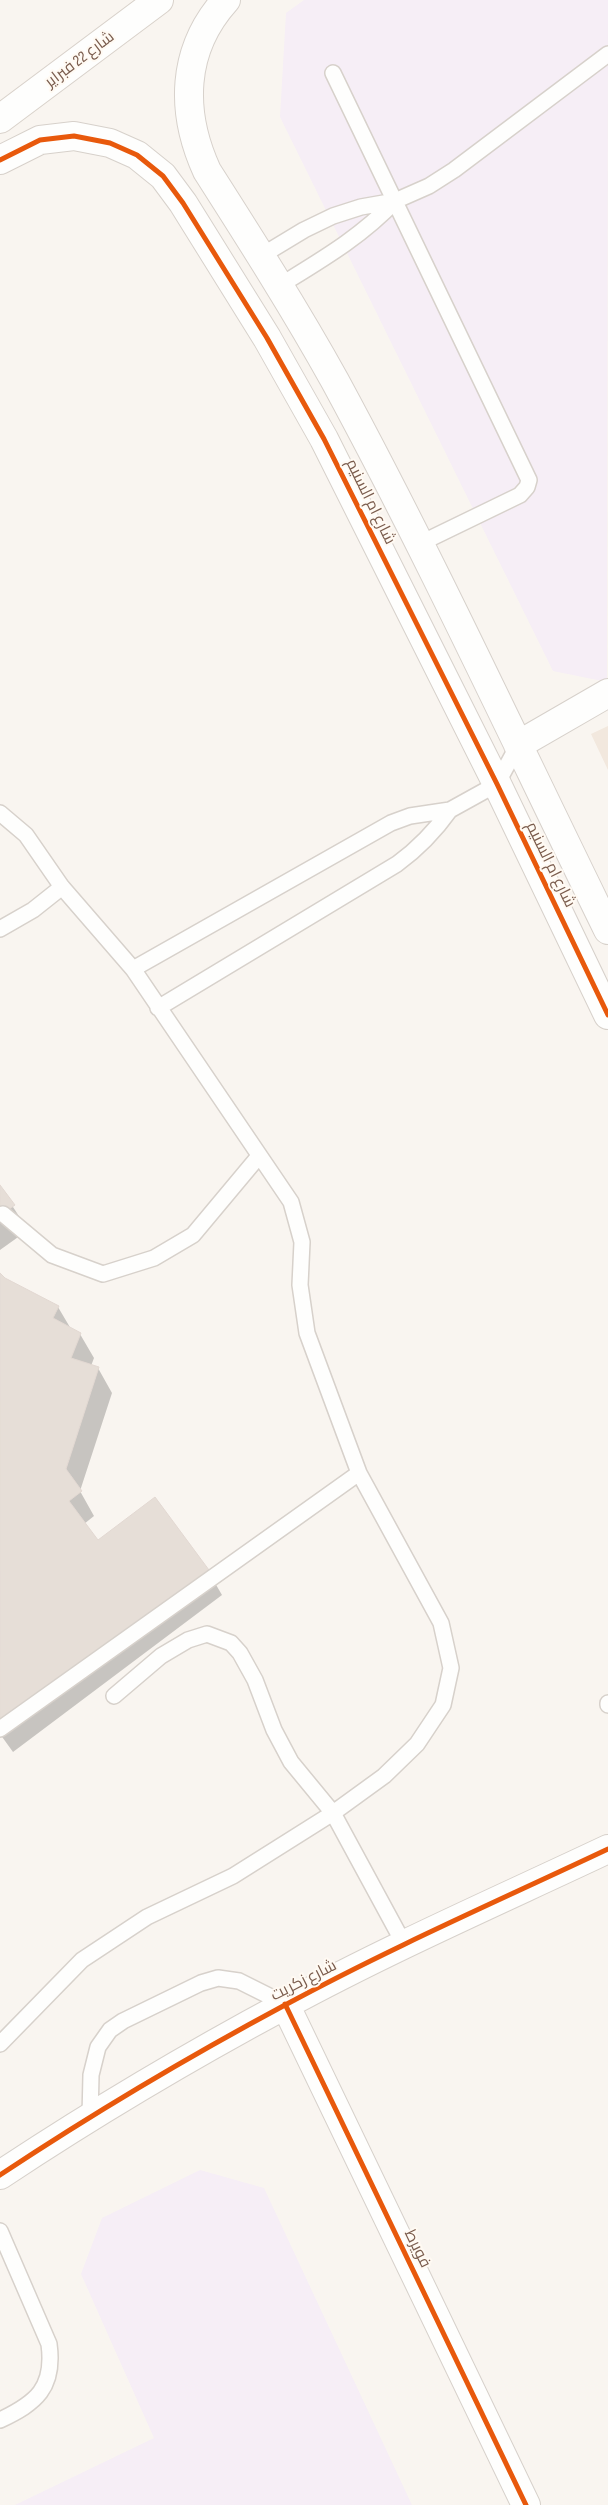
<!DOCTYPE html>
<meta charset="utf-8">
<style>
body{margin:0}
canvas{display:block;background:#f9f5f0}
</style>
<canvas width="608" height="2505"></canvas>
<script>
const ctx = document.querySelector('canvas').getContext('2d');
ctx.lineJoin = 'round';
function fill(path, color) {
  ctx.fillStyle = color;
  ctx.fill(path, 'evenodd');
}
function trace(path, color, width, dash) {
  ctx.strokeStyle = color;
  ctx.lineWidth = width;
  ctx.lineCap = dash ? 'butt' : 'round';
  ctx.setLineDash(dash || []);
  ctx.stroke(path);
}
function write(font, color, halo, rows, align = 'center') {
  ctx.font = font + ' "Sofia Sans Condensed",Cairo,sans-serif';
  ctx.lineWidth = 4;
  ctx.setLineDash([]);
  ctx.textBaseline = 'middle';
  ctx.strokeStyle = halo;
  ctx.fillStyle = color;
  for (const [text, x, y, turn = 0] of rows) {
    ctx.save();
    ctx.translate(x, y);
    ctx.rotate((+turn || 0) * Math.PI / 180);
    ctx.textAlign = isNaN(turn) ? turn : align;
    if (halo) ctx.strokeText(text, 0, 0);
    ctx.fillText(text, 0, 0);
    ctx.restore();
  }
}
fill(new Path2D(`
 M 608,726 L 608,770 L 591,734 Z`), '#f2e8de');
fill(new Path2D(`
 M 304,0 L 608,0 L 607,682 L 553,671 L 280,117 L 286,13 Z
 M 200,2170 L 264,2188 L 412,2505 L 15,2505 L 154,2438 L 81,2274 L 102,2218 Z`), '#f6eef6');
fill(new Path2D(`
 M 0,1187 L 28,1230 L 0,1250 Z
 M 0,1275 L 4,1279 L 58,1307 L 71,1329 L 80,1334 L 94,1358 L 91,1366 L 98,1368 L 112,1393 L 80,1491 L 94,1516 L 84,1524 L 98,1542 L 155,1498 L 208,1571 L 222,1595 L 13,1752 L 0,1734 Z`), '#0003');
const building = new Path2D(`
 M 0,1185 L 15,1205 L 0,1216 Z
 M 0,1273 L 5,1278 L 59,1306 L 53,1318 L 81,1333 L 71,1358 L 99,1367 L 66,1469 L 82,1491 L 69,1501 L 98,1540 L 155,1497 L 209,1570 L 0,1728 Z`);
fill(building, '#e6ded7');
trace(building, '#e2d8d2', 1);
const lane = new Path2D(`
 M 333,73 L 529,480 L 527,487 L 520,495 L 419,544
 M 261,256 L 304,230 L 333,216 L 361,207 L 395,201 L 429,186 L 454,170 L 608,54
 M 279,286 C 321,260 361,237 395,201
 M 0,813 L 26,835 L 62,887 L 133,969 L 291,1202 L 302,1242 L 300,1285 L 307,1333 L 359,1473 L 441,1623 L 451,1668 L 443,1705 L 417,1744 L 384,1776 L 333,1813 L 233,1876 L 147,1917 L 82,1960 L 0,2044
 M 0,929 L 33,910 L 62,887
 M 133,969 L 391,823 L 410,816 L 450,810 L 497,784 L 518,745
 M 158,1008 L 397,864 C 419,848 435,831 450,810
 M 3,1214 L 52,1255 L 103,1274 L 154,1258 L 193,1235 L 259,1156
 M 114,1696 L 161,1656 L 188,1640 L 207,1634 L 231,1643 L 240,1653 L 255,1680 L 274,1730 L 291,1762 L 333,1813 L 404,1944
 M 608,1703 L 608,1705
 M 0,1729 L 359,1473
 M 90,2117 L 91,2075 L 98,2047 L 110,2030 L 123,2021 L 201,1983 L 218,1978 L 239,1981 L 285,2004
 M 0,2231 L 49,2344 C 55,2388 36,2403 0,2420`);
const street = new Path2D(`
 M 226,0 C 181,50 180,112 207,171 C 251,240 295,309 335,381 C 432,560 518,747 608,930
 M 0,160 L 40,140 L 74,136 L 110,143 L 137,155 L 163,176 L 183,203 L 267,338 L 324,439 L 497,784 L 608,1015
 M 518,745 L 608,693
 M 285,2004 L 526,2505
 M 0,2175 C 92,2114 188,2057 285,2005 C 390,1948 500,1900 608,1849`);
const secondary = new Path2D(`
 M 0,119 L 159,0`);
trace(lane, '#d7d1cb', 18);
trace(street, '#d7d1cb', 30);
trace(secondary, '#d9d2cb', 30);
trace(lane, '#fefefd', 15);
trace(street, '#fefefd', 28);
trace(secondary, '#fefefd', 28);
trace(new Path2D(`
 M 0,160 L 40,140 L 74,136 L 110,143 L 137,155 L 163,176 L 183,203 L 267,338 L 324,439 L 497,784 L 608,1015
 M 285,2004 L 526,2505
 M 0,2175 C 92,2114 188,2057 285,2005 C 390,1948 500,1900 608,1849`), '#e8590c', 5);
write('16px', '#7a5c4d', '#fffaf3', [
 ["شارع 22 فبراير",80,60,-37],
 ["شارع ام السنيم",370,502,64],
 ["شارع ام السنيم",550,865,64],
 ["شارع زكريت",304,1981,-27],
 ["فويرط",417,2249,64]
]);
</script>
